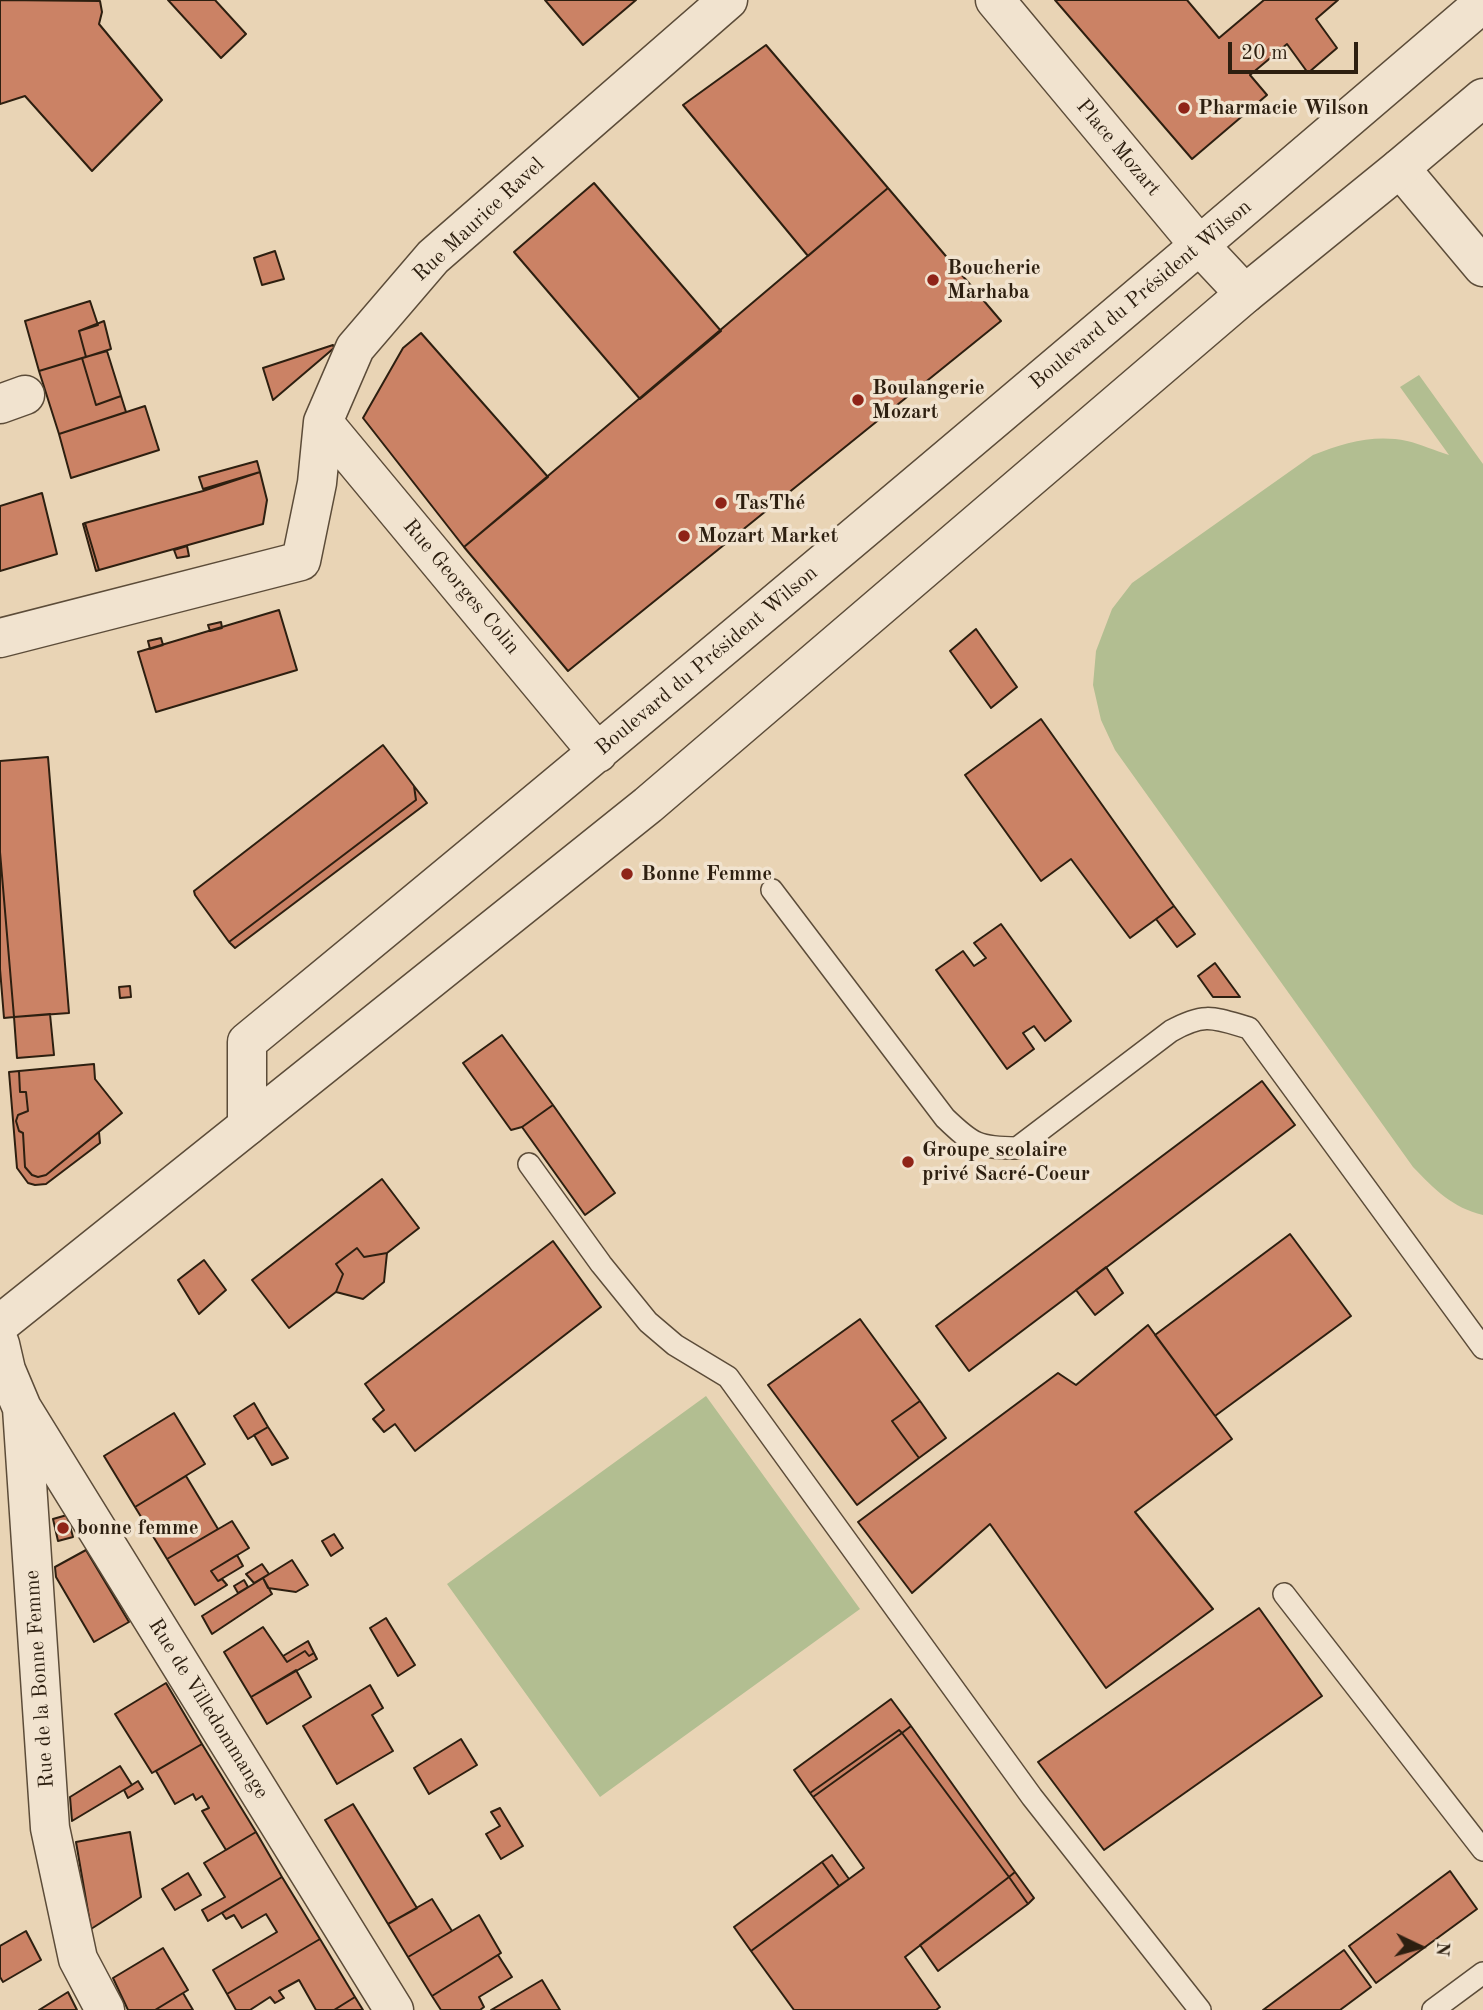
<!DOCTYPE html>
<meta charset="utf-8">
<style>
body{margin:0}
#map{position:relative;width:1483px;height:2010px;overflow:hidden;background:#e9d4b5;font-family:"Old Standard TT",serif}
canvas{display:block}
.north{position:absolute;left:1385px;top:1912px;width:70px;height:70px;-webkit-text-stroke:5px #f1e3cf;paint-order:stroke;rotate:95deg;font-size:19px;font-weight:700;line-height:28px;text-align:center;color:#2d1f10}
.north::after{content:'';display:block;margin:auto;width:24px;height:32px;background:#2d1f10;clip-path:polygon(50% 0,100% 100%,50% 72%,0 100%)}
.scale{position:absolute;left:1228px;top:42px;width:130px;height:32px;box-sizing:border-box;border:4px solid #2d1f10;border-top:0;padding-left:9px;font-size:21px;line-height:24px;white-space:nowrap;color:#2d1f10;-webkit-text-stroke:5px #f1e3cf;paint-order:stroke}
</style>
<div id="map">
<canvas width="1483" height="2010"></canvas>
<div class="north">N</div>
<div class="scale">20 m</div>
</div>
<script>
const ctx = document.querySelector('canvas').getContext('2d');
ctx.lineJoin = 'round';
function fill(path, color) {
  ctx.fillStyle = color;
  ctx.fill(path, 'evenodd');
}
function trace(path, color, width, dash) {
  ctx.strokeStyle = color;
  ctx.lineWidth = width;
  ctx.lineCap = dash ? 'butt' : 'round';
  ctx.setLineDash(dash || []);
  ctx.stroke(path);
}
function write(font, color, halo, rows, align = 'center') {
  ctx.font = font + ' "Old Standard TT",serif';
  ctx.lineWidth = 7;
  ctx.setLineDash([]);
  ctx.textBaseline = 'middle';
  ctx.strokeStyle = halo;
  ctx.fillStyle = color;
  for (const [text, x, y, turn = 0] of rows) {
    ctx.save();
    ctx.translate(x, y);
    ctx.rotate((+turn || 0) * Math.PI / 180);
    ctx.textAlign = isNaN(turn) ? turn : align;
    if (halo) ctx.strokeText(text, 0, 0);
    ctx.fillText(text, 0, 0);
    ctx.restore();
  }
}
fill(new Path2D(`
 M 1419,375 L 1483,464 L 1483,1215 C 1453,1208 1434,1189 1413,1167 L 1115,750 L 1101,720 L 1093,685 L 1096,651 L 1112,609 L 1132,583 L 1313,455 C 1344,443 1374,434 1407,441 C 1421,444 1435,451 1449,455 L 1400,387 Z
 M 706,1396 L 860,1609 L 600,1797 L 447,1584 Z`), '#b2be91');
const building = new Path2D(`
 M 0,0 L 100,1 L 102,12 L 99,24 L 162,100 L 92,171 L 25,96 L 0,104 Z
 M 168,0 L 215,0 L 246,34 L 221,58 Z
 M 545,0 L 636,0 L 583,45 Z
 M 1055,0 L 1187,0 L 1219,38 L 1264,0 L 1338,0 L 1316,19 L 1337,48 L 1308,73 L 1287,44 L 1250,75 L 1267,95 L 1192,159 Z
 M 766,45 L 888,188 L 808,256 L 683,105 Z
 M 594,183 L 721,331 L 640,399 L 514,252 Z
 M 888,188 L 1001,321 L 568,671 L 464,547 Z
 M 275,251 L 284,279 L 262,285 L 254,258 Z
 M 90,301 L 98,325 L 79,331 L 86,357 L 39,371 L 25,321 Z
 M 104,321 L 111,349 L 86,357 L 79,331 Z
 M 421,333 L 548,477 L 464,547 L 363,418 L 403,348 Z
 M 333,345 L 334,348 L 273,400 L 263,368 Z
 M 107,351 L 121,396 L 96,405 L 82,358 Z
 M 82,358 L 96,405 L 121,396 L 126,412 L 59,434 L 39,371 Z
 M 145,406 L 159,450 L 71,478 L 59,434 Z
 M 257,461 L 260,472 L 203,489 L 199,477 Z
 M 260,472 L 267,500 L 263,524 L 99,570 L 85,523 L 203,491 Z
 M 42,493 L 57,554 L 0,571 L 0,506 Z
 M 85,523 L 99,570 L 96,571 L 83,524 Z
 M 187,546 L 189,556 L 177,558 L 174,550 Z
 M 279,610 L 297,670 L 156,712 L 138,652 Z
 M 221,622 L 222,628 L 210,631 L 208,625 Z
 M 976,629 L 1017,687 L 991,708 L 950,651 Z
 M 161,638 L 163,645 L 150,649 L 148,641 Z
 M 1041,719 L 1174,906 L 1130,938 L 1071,859 L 1041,881 L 965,775 Z
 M 383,745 L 414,786 L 416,800 L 229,942 L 195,895 L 194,891 Z
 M 48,757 L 69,1013 L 14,1017 L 0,852 L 0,761 Z
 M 414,786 L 427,803 L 235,948 L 229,942 L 416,800 Z
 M 0,852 L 14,1017 L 4,1018 L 0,969 Z
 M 1174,906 L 1195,934 L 1177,947 L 1156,919 Z
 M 1001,924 L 1071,1021 L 1045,1041 L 1034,1026 L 1023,1033 L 1034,1049 L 1007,1069 L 936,970 L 963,951 L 974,966 L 986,958 L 974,943 Z
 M 1215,963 L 1240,997 L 1213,997 L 1198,976 Z
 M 130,986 L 131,997 L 120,998 L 119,987 Z
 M 50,1014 L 54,1055 L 17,1058 L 14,1017 Z
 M 502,1035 L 553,1105 L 522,1127 L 511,1130 L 463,1063 Z
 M 94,1064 L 95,1079 L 122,1113 L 46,1175 L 38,1177 L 32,1175 L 25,1167 L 23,1133 L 19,1131 L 16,1121 L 18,1115 L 28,1111 L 26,1092 L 20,1092 L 19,1071 Z
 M 19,1071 L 20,1092 L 26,1092 L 28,1111 L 18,1115 L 16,1121 L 19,1131 L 23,1133 L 25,1167 L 32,1175 L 38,1177 L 46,1175 L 99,1132 L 100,1143 L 46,1184 L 35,1185 L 28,1183 L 17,1168 L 9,1072 Z
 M 1262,1081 L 1295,1125 L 969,1371 L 936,1326 Z
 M 553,1105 L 615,1193 L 585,1215 L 522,1127 Z
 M 382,1179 L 419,1228 L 387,1253 L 364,1257 L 357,1248 L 336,1264 L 343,1274 L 336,1292 L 289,1328 L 252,1280 Z
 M 1290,1234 L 1351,1316 L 1215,1416 L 1155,1335 Z
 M 553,1241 L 601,1307 L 415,1451 L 395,1424 L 384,1432 L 373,1419 L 384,1410 L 365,1384 Z
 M 357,1248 L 364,1257 L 387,1253 L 384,1282 L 363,1299 L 336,1292 L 343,1274 L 336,1264 Z
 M 204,1260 L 226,1290 L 199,1314 L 178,1280 Z
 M 1106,1267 L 1123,1293 L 1095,1315 L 1076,1290 Z
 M 860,1319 L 920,1401 L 892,1421 L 919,1458 L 857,1505 L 768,1385 Z
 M 1148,1325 L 1232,1439 L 1135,1512 L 1213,1609 L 1106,1688 L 990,1524 L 912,1593 L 858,1522 L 1058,1373 L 1076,1385 Z
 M 920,1401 L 946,1438 L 919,1458 L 892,1421 Z
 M 254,1403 L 268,1427 L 248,1439 L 234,1416 Z
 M 174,1413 L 205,1464 L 135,1507 L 104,1456 Z
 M 268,1427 L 288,1458 L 272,1465 L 254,1435 Z
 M 186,1476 L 218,1529 L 167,1559 L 135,1507 Z
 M 67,1515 L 73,1537 L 58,1541 L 53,1519 Z
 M 232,1521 L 249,1548 L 211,1571 L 218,1581 L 222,1579 L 227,1585 L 195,1605 L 167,1559 Z
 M 334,1534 L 343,1548 L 331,1556 L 322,1541 Z
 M 86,1550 L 129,1622 L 94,1642 L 56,1577 L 55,1567 Z
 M 237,1555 L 243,1566 L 218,1581 L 211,1571 Z
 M 292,1560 L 308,1585 L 296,1592 L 268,1588 L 263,1578 Z
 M 262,1564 L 269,1574 L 254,1583 L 246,1574 Z
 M 263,1578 L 272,1594 L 212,1634 L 202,1616 Z
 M 244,1580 L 248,1587 L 238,1593 L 234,1586 Z
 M 1259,1608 L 1322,1696 L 1104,1850 L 1038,1762 Z
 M 386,1618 L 415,1665 L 398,1676 L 370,1628 Z
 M 263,1627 L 287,1662 L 305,1651 L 309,1656 L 314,1653 L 317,1659 L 251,1697 L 224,1652 Z
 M 308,1641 L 314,1653 L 309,1656 L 305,1651 L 287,1662 L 283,1656 Z
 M 296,1670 L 311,1697 L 267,1724 L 251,1697 Z
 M 166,1683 L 202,1744 L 152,1773 L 115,1714 Z
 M 370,1685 L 383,1708 L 372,1715 L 393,1751 L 337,1784 L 303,1726 Z
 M 891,1699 L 911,1726 L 902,1733 L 899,1730 L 810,1793 L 794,1770 Z
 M 911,1726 L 1015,1872 L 1009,1877 L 902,1733 Z
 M 899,1730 L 902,1733 L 813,1797 L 810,1793 Z
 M 902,1733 L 1009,1877 L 905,1957 L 940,2007 L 936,2010 L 794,2010 L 751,1951 L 864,1868 L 813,1797 Z
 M 461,1739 L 477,1765 L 429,1794 L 414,1768 Z
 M 202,1744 L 256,1832 L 226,1850 L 202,1811 L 209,1808 L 202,1796 L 196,1800 L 193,1794 L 175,1804 L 156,1771 Z
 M 120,1766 L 132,1785 L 72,1821 L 70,1797 Z
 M 138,1781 L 143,1789 L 128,1798 L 124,1790 Z
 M 353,1804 L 417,1908 L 388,1924 L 325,1820 Z
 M 500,1808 L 523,1846 L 501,1859 L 486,1834 L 500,1826 L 491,1812 Z
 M 130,1832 L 141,1897 L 91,1929 L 76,1842 Z
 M 256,1832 L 282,1877 L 208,1921 L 202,1910 L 225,1897 L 204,1863 Z
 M 832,1855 L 849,1879 L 839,1886 L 822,1862 Z
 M 822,1862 L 839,1886 L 751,1951 L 734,1927 Z
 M 1450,1871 L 1477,1909 L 1376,1983 L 1349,1946 Z
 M 1015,1872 L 1034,1898 L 1028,1904 L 1009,1877 Z
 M 188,1873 L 201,1895 L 175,1910 L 162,1889 Z
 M 282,1877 L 320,1939 L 227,1994 L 213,1970 L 277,1932 L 266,1914 L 242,1928 L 234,1915 L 226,1919 L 222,1913 Z
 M 1009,1877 L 1028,1904 L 938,1971 L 920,1945 Z
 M 432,1899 L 452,1931 L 408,1957 L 388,1924 Z
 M 479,1915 L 501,1953 L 432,1996 L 408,1957 Z
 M 26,1931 L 41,1960 L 3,1982 L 0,1977 L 0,1946 Z
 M 320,1939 L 355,1997 L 334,2010 L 316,2010 L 299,1980 L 279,1991 L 284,1998 L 275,2003 L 270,1997 L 250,2010 L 236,2010 L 227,1994 Z
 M 163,1948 L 188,1990 L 155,2010 L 128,2010 L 113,1978 Z
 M 1344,1950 L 1371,1987 L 1340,2010 L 1263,2010 Z
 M 498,1955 L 512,1977 L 479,1997 L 484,2007 L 480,2010 L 441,2010 L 432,1996 Z
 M 542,1980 L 560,2010 L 491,2010 Z
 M 68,1992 L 77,2010 L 39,2010 Z
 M 183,1993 L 193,2010 L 155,2010 Z
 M 355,1997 L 363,2010 L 334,2010 Z`);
fill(building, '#cb8265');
trace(building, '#2d1f10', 2);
const service = new Path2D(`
 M 772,890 L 945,1118 C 972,1144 978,1148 1017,1148 L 1171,1031 C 1205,1012 1214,1018 1249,1028 L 1483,1348
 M 529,1164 L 601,1264 L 648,1322 L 675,1345 L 728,1377 L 1032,1797 L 1200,2010
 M 1284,1594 L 1483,1850
 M 1433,2010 L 1483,1973`);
const minor = new Path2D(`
 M 995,0 L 1200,246 L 1245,294
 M 1400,168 L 1483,267
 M 0,404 L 25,395
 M 323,422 L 598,753
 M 0,638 L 301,561 L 317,483 L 323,422 L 355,348 L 433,257 L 728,0
 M 247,1126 L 247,1042 C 663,700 1075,353 1483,3
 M 0,1344 L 6,1370 L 22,1408 L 50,1828 L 78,1959 L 105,2010
 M 22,1408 L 394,2010`);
const tertiary = new Path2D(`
 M 0,1324 L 648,805 L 1245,294 L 1400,168 L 1483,98`);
trace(service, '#5c4c39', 24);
trace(minor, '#5c4c39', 41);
trace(tertiary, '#5c4c39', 41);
trace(service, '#f1e3cf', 21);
trace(minor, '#f1e3cf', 38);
trace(tertiary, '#f1e3cf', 38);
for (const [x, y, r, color] of [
 [1184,108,7,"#8f2418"],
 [933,280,7,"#8f2418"],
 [858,400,7,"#8f2418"],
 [721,503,7,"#8f2418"],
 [684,536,7,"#8f2418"],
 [627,874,7,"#8f2418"],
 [908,1162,7,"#8f2418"],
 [63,1528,7,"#8f2418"]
]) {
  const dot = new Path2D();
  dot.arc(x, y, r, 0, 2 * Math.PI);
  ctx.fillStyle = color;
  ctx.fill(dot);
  trace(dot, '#f1e3cf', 2.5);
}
write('bold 21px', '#2d1f10', '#f1e3cf', [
 ["Pharmacie Wilson",1198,108],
 ["Boucherie",947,268],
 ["Marhaba",947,292],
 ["Boulangerie",872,388],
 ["Mozart",872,412],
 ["TasThé",735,503],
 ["Mozart Market",698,536],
 ["Bonne Femme",641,874],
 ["Groupe scolaire",922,1150],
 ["privé Sacré-Coeur",922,1174],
 ["bonne femme",77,1528]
], 'left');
write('21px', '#2d1f10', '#f1e3cf', [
 ["Place Mozart",1118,148,50],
 ["Rue Maurice Ravel",479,220,-43],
 ["Boulevard du Président Wilson",1141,295,-40],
 ["Rue Georges Colin",461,587,50],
 ["Boulevard du Président Wilson",707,661,-40],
 ["Rue de la Bonne Femme",40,1679,-94],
 ["Rue de Villedommange",208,1709,58]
]);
</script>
